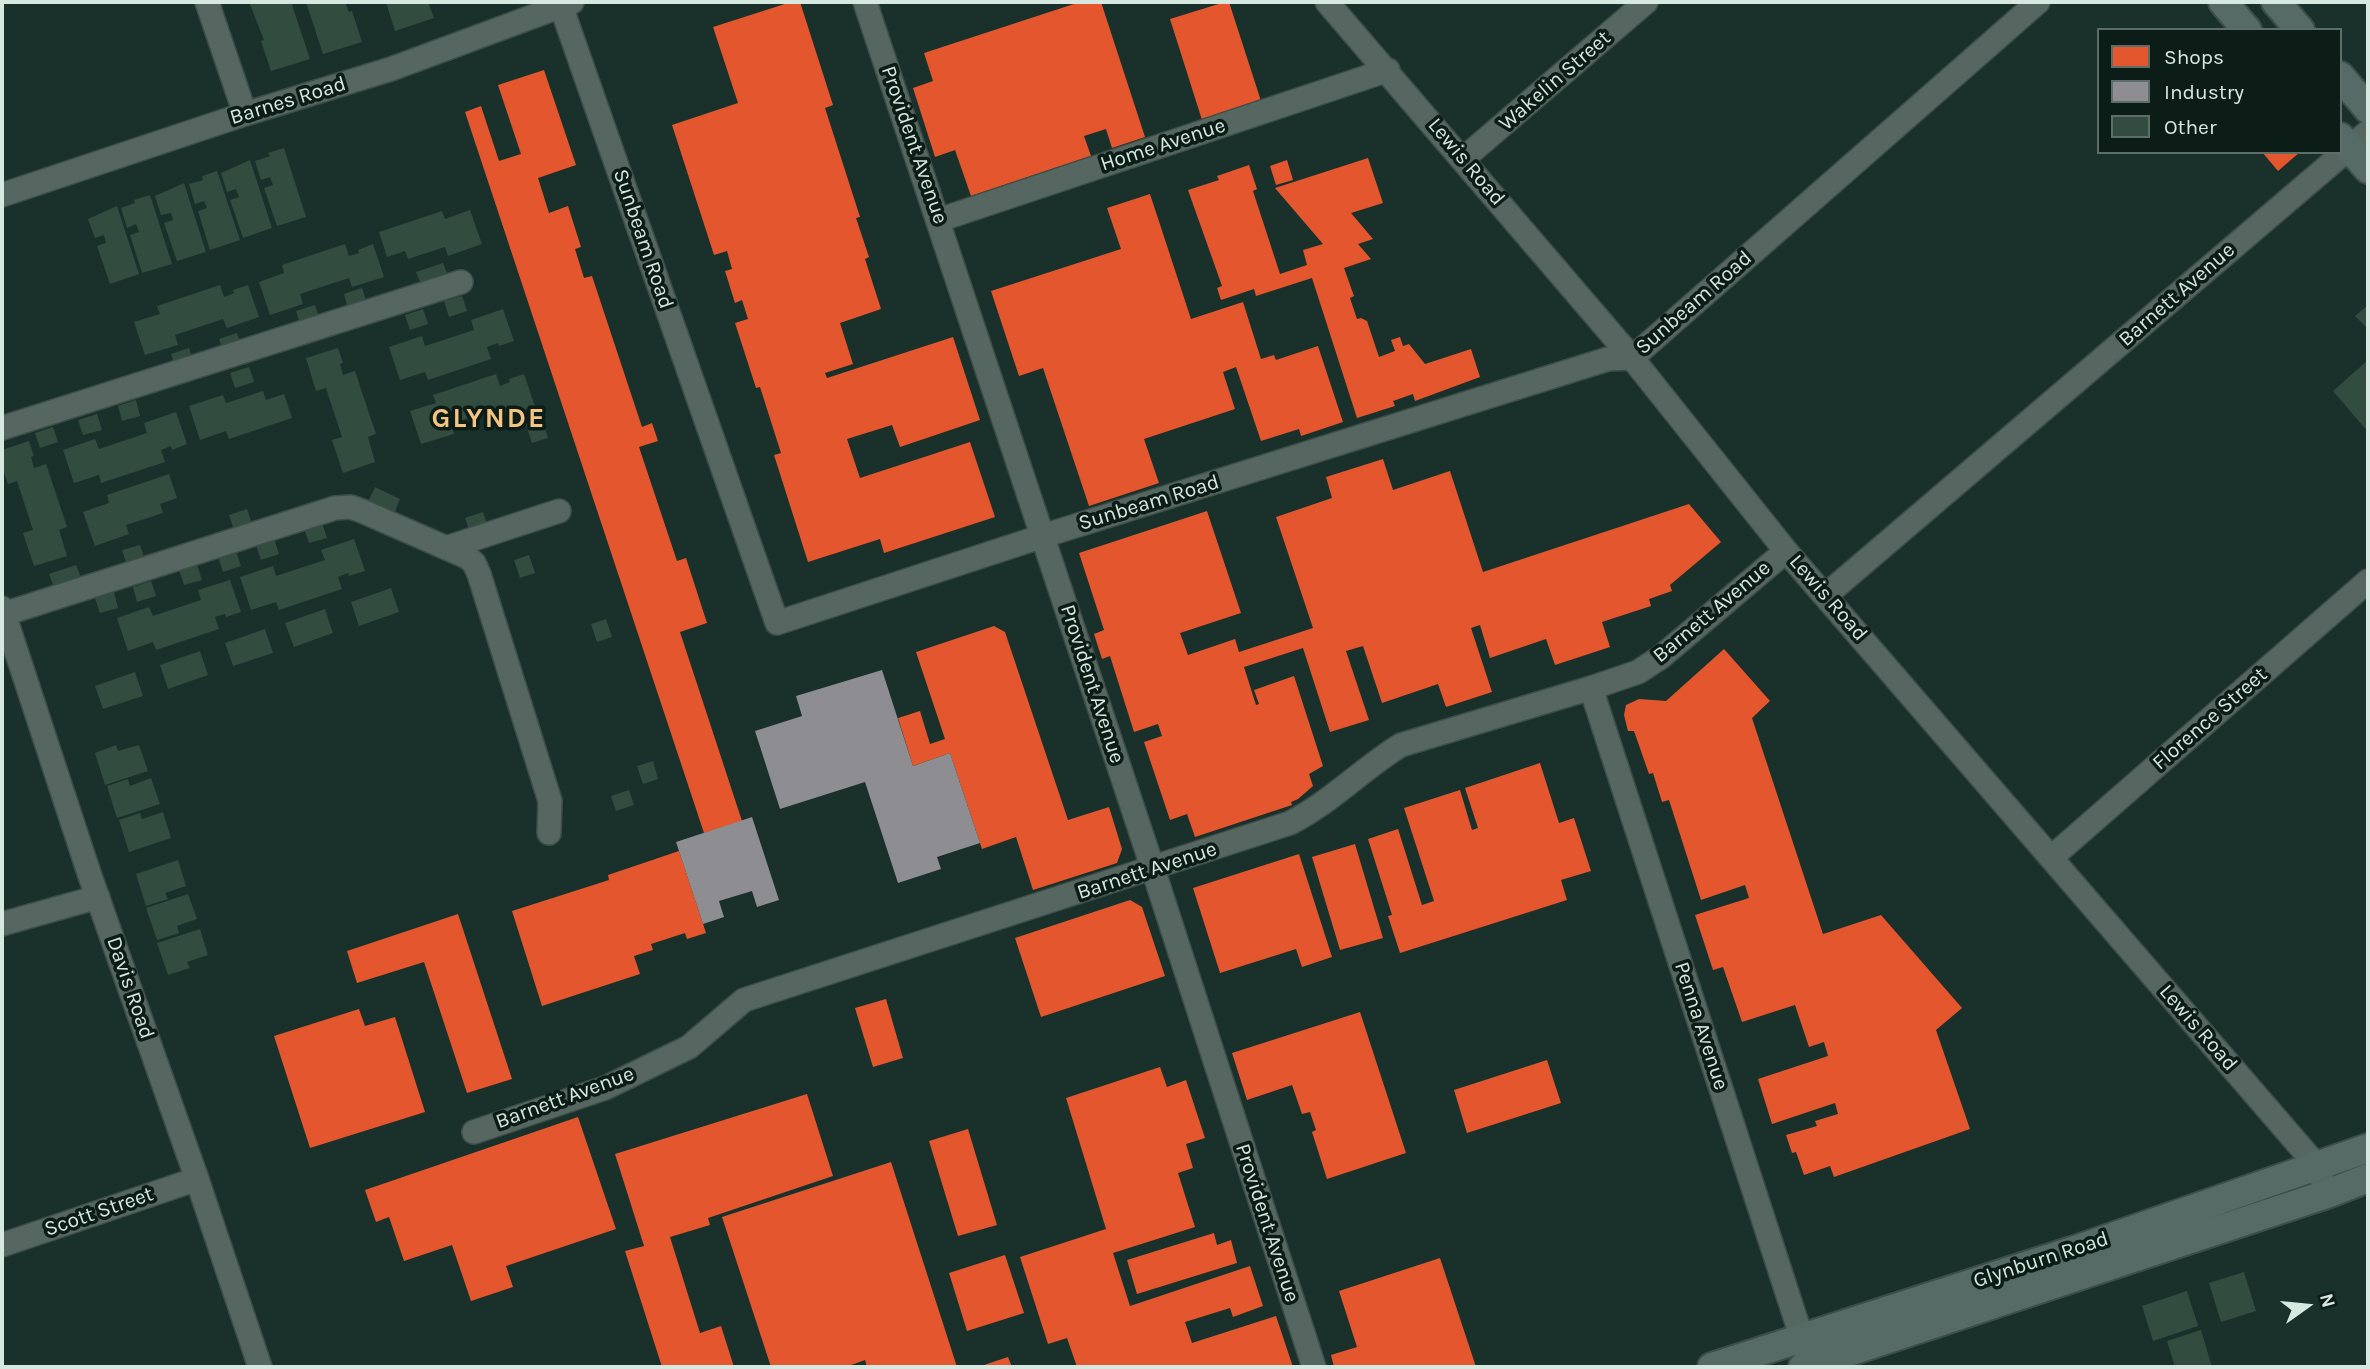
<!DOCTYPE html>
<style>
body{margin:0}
#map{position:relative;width:2370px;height:1369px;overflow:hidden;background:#1a302a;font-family:Karla,sans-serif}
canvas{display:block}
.frame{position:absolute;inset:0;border:4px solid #d5e9e1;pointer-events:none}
.legend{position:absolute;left:2097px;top:28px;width:245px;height:126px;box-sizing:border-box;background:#0c1c16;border:2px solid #5c6e67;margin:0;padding:9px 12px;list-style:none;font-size:21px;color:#d5e9e1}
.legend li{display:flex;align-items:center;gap:14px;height:35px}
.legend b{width:35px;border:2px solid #5c6e67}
.north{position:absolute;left:2272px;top:1271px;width:70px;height:70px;-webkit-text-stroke:5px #0c1c16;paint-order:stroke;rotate:75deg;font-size:19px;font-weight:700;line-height:28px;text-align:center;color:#d5e9e1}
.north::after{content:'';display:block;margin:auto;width:24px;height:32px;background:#d5e9e1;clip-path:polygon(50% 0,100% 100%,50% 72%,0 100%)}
</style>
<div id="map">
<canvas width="2370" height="1369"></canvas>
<div class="frame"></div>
<ul class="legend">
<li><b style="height:19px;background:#e4572e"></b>Shops</li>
<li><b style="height:19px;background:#8d8d92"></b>Industry</li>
<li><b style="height:19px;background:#334c40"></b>Other</li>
</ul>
<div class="north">N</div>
</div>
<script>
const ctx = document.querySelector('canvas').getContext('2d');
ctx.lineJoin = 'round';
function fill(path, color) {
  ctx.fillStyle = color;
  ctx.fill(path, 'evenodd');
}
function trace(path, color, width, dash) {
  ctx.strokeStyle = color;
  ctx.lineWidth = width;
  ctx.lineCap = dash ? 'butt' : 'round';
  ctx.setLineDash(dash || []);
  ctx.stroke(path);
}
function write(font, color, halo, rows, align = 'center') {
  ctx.font = font + ' Karla,sans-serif';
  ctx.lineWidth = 7;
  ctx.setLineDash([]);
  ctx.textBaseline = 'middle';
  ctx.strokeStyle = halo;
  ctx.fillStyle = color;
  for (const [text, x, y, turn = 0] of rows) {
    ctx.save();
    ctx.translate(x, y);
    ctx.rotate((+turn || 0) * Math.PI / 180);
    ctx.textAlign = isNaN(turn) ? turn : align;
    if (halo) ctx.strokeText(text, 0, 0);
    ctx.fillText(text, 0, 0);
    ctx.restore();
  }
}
fill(new Path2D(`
 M 791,2 L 800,2 L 833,105 L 825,108 L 860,217 L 856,218 L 869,257 L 865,259 L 881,309 L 840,323 L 853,364 L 825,373 L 827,378 L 953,337 L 980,420 L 900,447 L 892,425 L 847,439 L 860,478 L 970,442 L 995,517 L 884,553 L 880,539 L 808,562 L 774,455 L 781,453 L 760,387 L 756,388 L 735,323 L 748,319 L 742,300 L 735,303 L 725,271 L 732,269 L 727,251 L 714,255 L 672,125 L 738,103 L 713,27 Z
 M 1080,2 L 1101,2 L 1145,137 L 1112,148 L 1106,129 L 1084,136 L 1091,156 L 971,196 L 955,150 L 935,157 L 913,88 L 933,81 L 924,53 Z
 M 1225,2 L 1229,2 L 1261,101 L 1202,120 L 1170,19 Z
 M 544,70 L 576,165 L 538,178 L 549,213 L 568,206 L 581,247 L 575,249 L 584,278 L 592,276 L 642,427 L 652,423 L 658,441 L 639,447 L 677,561 L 686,558 L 707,623 L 680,632 L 742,821 L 704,833 L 465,112 L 481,106 L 499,161 L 521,154 L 498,85 Z
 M 2262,152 L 2300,152 L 2278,171 Z
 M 1368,158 L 1383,203 L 1351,213 L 1373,239 L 1358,244 L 1371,259 L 1344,268 L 1354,296 L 1350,298 L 1357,319 L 1361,318 L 1367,321 L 1379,357 L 1395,351 L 1391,340 L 1400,337 L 1403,346 L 1409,344 L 1425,364 L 1471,349 L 1480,377 L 1415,401 L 1413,394 L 1393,401 L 1395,406 L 1357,418 L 1312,278 L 1256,296 L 1254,289 L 1221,300 L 1217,288 L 1222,286 L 1188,190 L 1219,180 L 1217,176 L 1249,165 L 1257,189 L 1253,191 L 1280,274 L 1307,265 L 1303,250 L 1323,244 L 1275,188 Z
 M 1287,160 L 1293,180 L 1276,185 L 1270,166 Z
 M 1150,194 L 1191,319 L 1243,302 L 1261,359 L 1274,355 L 1276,360 L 1318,346 L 1343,422 L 1301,436 L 1299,429 L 1261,441 L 1236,367 L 1223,372 L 1235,409 L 1144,439 L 1159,483 L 1089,506 L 1043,368 L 1019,376 L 991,291 L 1121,249 L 1107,208 Z
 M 1383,459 L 1393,490 L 1450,471 L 1483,572 L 1689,504 L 1721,542 L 1670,585 L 1672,591 L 1649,599 L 1651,606 L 1602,622 L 1610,647 L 1555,665 L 1546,639 L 1490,658 L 1480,625 L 1471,628 L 1492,692 L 1446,707 L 1438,684 L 1382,703 L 1363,646 L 1346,651 L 1369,720 L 1330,732 L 1303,648 L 1244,667 L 1256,705 L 1259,704 L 1254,690 L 1294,676 L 1323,766 L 1309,774 L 1313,786 L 1298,799 L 1291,802 L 1292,805 L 1195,837 L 1187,814 L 1170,820 L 1144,742 L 1162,736 L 1158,724 L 1134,732 L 1110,656 L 1102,659 L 1094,634 L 1104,630 L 1079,553 L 1207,511 L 1241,613 L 1180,633 L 1188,655 L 1235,639 L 1239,652 L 1313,628 L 1276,517 L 1332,498 L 1326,477 Z
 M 994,626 L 1005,632 L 1068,820 L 1109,807 L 1122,849 L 1117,863 L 1033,890 L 1016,837 L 982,849 L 950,753 L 913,766 L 898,718 L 920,711 L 930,744 L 945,739 L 916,652 Z
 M 1724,649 L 1770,701 L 1752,718 L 1823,934 L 1881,915 L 1962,1008 L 1936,1030 L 1970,1129 L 1834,1177 L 1830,1166 L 1804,1175 L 1796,1152 L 1792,1153 L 1786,1135 L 1817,1126 L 1815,1121 L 1838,1114 L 1835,1103 L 1772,1124 L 1758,1079 L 1828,1056 L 1824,1042 L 1809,1047 L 1795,1005 L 1742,1022 L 1723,967 L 1713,970 L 1695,915 L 1749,898 L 1745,885 L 1701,900 L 1669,800 L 1662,802 L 1653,773 L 1649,774 L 1634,731 L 1628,731 L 1624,715 L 1626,705 L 1639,699 L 1666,701 Z
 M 1540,763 L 1559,823 L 1574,818 L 1591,871 L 1561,880 L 1567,900 L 1400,953 L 1388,916 L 1392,915 L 1368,839 L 1398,829 L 1422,905 L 1434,901 L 1404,808 L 1460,790 L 1472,830 L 1478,828 L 1465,788 Z
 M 1355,844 L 1383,938 L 1340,950 L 1312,857 Z
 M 679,851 L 706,933 L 687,939 L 685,933 L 651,944 L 653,950 L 634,956 L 640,974 L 542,1006 L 512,911 L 609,880 L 608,875 Z
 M 1299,854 L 1332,957 L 1302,967 L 1296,949 L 1220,973 L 1193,888 Z
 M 1130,900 L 1142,907 L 1165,976 L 1041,1017 L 1015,938 Z
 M 458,914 L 512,1079 L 467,1093 L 424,962 L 357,983 L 347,951 Z
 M 886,999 L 903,1058 L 873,1067 L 855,1008 Z
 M 359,1009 L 365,1026 L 395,1017 L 425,1112 L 310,1148 L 274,1036 Z
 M 1360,1012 L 1406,1153 L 1327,1179 L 1312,1132 L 1316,1130 L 1310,1112 L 1302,1114 L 1292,1085 L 1247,1100 L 1232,1053 Z
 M 1547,1060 L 1561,1103 L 1467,1133 L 1454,1090 Z
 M 1160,1067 L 1167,1087 L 1186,1080 L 1205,1138 L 1186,1144 L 1193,1168 L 1178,1173 L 1195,1227 L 1113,1253 L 1130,1306 L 1250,1266 L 1263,1306 L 1233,1317 L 1230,1308 L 1185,1322 L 1192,1343 L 1276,1316 L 1293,1367 L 1077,1367 L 1067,1338 L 1048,1344 L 1020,1257 L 1106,1229 L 1066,1098 Z
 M 807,1094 L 833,1176 L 708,1218 L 710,1225 L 670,1237 L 700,1333 L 721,1326 L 734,1367 L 662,1367 L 625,1251 L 644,1246 L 615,1154 Z
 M 578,1117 L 616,1229 L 506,1266 L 513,1287 L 471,1301 L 452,1245 L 404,1261 L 389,1217 L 376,1222 L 365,1190 Z
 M 968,1129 L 997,1225 L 958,1236 L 929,1141 Z
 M 891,1162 L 957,1367 L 867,1367 L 865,1360 L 846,1367 L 771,1367 L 722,1217 Z
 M 1214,1233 L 1217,1245 L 1231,1240 L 1237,1263 L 1137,1294 L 1127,1260 Z
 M 1005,1255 L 1024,1313 L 967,1331 L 949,1273 Z
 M 1440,1258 L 1476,1367 L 1334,1367 L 1331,1355 L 1357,1347 L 1339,1291 Z
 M 1008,1357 L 1012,1367 L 978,1367 Z`), '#e4572e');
fill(new Path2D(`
 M 882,670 L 913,766 L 950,753 L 980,843 L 937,857 L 941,869 L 898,883 L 865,782 L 780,809 L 755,731 L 802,716 L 796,696 Z
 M 752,817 L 779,900 L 757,907 L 752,891 L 719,901 L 724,917 L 703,924 L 676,842 Z`), '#8d8d92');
fill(new Path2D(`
 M 249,2 L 291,2 L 310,59 L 271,71 L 261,41 L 264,40 Z
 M 306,2 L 345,2 L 349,12 L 352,11 L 362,42 L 323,54 Z
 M 386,2 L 428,2 L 434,18 L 395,31 Z
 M 284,148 L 306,217 L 277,226 L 264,188 L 273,185 L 270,177 L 261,180 L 255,161 L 270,156 L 268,153 Z
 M 250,160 L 272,228 L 243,238 L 230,200 L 239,197 L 236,189 L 227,192 L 221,173 Z
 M 217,171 L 240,240 L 210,250 L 198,211 L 207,208 L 204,201 L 195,204 L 189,184 L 203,180 L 202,176 Z
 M 184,183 L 206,252 L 177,261 L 164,223 L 173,220 L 171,213 L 161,215 L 155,196 Z
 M 150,195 L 172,264 L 142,273 L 130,235 L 139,232 L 136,224 L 127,228 L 121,208 L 135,203 L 134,200 Z
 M 117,206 L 139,274 L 110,284 L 97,246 L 106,243 L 104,235 L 95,238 L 88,219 Z
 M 470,210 L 482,244 L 448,256 L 445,247 L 408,259 L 405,251 L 387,257 L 379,232 L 442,211 L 445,219 Z
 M 345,244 L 349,256 L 359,253 L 358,250 L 373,244 L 384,277 L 352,287 L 349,278 L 300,294 L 303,304 L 270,315 L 259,282 L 284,273 L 282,265 Z
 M 443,263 L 449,278 L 422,287 L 416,272 Z
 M 220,285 L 224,297 L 234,293 L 233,290 L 248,285 L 259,317 L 227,328 L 223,319 L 175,335 L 178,345 L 145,355 L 134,322 L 160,314 L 157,306 Z
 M 362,288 L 367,303 L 348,309 L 344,294 Z
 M 462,296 L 467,311 L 449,317 L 444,301 Z
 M 315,305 L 320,321 L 301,327 L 296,311 Z
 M 2368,305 L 2368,325 L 2366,327 L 2355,316 Z
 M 423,309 L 428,324 L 410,330 L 405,315 Z
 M 503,309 L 514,341 L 499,346 L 498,343 L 487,347 L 491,359 L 428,380 L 425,372 L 400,380 L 389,347 L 422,336 L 425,346 L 474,330 L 471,320 Z
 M 237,333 L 242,348 L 224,354 L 219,339 Z
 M 189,348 L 194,364 L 176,369 L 171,354 Z
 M 338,348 L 343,363 L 340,364 L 343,375 L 355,371 L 376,434 L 368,437 L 375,462 L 343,473 L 332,440 L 342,437 L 326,388 L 316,391 L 306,358 Z
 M 2368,360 L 2368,432 L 2333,391 Z
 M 249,367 L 254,382 L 235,388 L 230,373 Z
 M 496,374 L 500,386 L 510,382 L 509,379 L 524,374 L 535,406 L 503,417 L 499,407 L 451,424 L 454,434 L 421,444 L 410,411 L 436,403 L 433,395 Z
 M 263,391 L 266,400 L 284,394 L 292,418 L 229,439 L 226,431 L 200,440 L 189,406 L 223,395 L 226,403 Z
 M 136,400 L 140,416 L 122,421 L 118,406 Z
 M 539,410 L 548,438 L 532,443 L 523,416 Z
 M 176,412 L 187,444 L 172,450 L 171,446 L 161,450 L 165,462 L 101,483 L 99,475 L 74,483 L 63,450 L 95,439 L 99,449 L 147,433 L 144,423 Z
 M 97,414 L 102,430 L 83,435 L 78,420 Z
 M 53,427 L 58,442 L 40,448 L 35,433 Z
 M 29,441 L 34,456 L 31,457 L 34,468 L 46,464 L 67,527 L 59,530 L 67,556 L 34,566 L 23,533 L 33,530 L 17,481 L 8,484 L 2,466 L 2,450 Z
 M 169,474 L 177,498 L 160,504 L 163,513 L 126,525 L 129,534 L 95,546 L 83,512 L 109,503 L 107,495 Z
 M 375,487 L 400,499 L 394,514 L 368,502 Z
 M 247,509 L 252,524 L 234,530 L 229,515 Z
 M 483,512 L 488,527 L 470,533 L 465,518 Z
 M 322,523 L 327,538 L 309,543 L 304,528 Z
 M 274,539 L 279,554 L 261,560 L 256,545 Z
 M 354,539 L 365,571 L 349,576 L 348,573 L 338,577 L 342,589 L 279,610 L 276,602 L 251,610 L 240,577 L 273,566 L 276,576 L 325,560 L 321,550 Z
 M 140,545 L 145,560 L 127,566 L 122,550 Z
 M 236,551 L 241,566 L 223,572 L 218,557 Z
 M 529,555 L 535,573 L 520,578 L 514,560 Z
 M 76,565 L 82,580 L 55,590 L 49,574 Z
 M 197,565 L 202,580 L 184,585 L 179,570 Z
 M 230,580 L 241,612 L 226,617 L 225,614 L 215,617 L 219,629 L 156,650 L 153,642 L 128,651 L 117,618 L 149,607 L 153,616 L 201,600 L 198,590 Z
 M 151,581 L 156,596 L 137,602 L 133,587 Z
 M 391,588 L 399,612 L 359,626 L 351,602 Z
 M 114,592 L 118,608 L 100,613 L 95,598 Z
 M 325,609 L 333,633 L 294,647 L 285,623 Z
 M 606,619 L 612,637 L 597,642 L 591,624 Z
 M 265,629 L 273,653 L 233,666 L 225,643 Z
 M 200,651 L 208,675 L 168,689 L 160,665 Z
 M 135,672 L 143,696 L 103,709 L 95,686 Z
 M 116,745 L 118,751 L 139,745 L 148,771 L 105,785 L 95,753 Z
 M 653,761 L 658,779 L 643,784 L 637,766 Z
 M 151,778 L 160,804 L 117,818 L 107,786 L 128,779 L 130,786 Z
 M 629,790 L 634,805 L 616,811 L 611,796 Z
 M 163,812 L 171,838 L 129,852 L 119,820 L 140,813 L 142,819 Z
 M 178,860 L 186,886 L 165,893 L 168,899 L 146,906 L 136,874 Z
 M 188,894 L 197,919 L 177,926 L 179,933 L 157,940 L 146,908 Z
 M 200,929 L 208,955 L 187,962 L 190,968 L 168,975 L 157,943 Z
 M 2244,1272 L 2256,1311 L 2221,1322 L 2209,1283 Z
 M 2187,1291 L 2198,1326 L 2153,1341 L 2142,1306 Z
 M 2201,1330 L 2212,1367 L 2175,1367 L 2167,1341 Z`), '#334c40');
const minor = new Path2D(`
 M 207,2 L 245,114
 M 865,2 L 1153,869 L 1314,1367
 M 1327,2 L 1632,358 L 1786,551 L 2317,1166 L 2327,1194
 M 561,6 L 777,623 L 1043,536 L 1608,359 L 1632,358 L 2038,2
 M 1463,159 L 1646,2
 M 2,195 L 245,114 L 391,69 L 572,2
 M 939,220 L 1388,70
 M 2,428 L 461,282
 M 446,548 L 559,511
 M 1826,595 L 2368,132
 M 2,608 L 89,873 L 197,1179 L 260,1367
 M 4,614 L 335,508 L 351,507 L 362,511 L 467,557 L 474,563 L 479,574 L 550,801 L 549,833
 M 1591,688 L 1807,1354
 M 2052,857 L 2368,581
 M 2,924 L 98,897
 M 474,1132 L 605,1088 L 689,1047 L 744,1000 L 1290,823 C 1330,803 1362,769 1401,745 L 1591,688 L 1638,672 L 1661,657 L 1786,551
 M 2,1245 L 197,1179`);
const major = new Path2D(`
 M 2223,2 L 2247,30
 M 2276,2 L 2300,30
 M 2340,76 L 2368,109
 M 2340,137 L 2368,169
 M 1712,1367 L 2075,1250 L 2368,1148
 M 1803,1367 L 2327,1194 L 2368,1178`);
trace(minor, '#3d4d48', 26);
trace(major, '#3d4d48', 32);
trace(minor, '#566761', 23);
trace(major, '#566a66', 28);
write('21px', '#d5e9e1', '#0c1c16', [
 ["Wakelin Street",1555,81,-41],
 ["Barnes Road",288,101,-17],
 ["Provident Avenue",914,145,71],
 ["Home Avenue",1163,145,-18],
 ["Lewis Road",1466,162,50],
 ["Sunbeam Road",643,239,71],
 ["Barnett Avenue",2177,295,-41],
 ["Sunbeam Road",1694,303,-41],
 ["Sunbeam Road",1149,503,-17],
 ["Lewis Road",1828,598,49],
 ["Barnett Avenue",1712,612,-40],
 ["Provident Avenue",1092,684,72],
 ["Florence Street",2210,719,-41],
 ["Barnett Avenue",1147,871,-18],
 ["Davis Road",130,988,71],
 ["Penna Avenue",1701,1026,72],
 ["Lewis Road",2198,1028,49],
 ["Barnett Avenue",565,1098,-20],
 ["Scott Street",99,1212,-19],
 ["Provident Avenue",1267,1223,72],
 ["Glynburn Road",2041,1260,-18]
]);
ctx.letterSpacing = '2px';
write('bold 28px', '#f4c482', '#0c1c16', [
 ["GLYNDE",489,419]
]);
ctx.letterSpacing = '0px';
</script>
